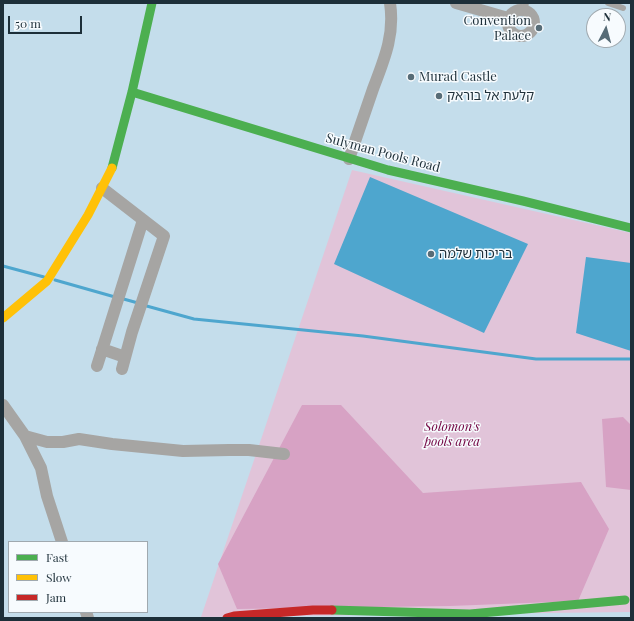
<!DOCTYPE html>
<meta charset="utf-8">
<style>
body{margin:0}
#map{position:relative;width:634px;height:621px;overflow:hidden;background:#c4ddeb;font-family:"Playfair Display",serif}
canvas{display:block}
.frame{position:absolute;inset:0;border:4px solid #1d2f39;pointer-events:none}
.legend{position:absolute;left:8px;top:541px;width:140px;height:72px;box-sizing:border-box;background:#f7fbfe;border:1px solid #a0a9af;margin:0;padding:5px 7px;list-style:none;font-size:12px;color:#1d2f39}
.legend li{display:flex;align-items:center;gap:8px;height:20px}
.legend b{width:20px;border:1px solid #a0a9af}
.north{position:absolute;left:586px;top:8px;width:40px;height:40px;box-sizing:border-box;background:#f7fbfe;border:1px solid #a0a9af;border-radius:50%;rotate:6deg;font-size:11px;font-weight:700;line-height:16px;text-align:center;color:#1d2f39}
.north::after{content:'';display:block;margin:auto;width:14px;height:18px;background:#576c77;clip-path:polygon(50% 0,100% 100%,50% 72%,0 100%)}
.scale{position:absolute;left:8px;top:16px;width:74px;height:18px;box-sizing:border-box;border:2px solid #1d2f39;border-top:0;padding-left:5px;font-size:12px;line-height:14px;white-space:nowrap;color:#1d2f39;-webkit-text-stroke:3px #f7fbfe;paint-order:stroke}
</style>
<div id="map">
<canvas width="634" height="621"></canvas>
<div class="frame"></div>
<ul class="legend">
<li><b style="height:5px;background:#4caf50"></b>Fast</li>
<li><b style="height:5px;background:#ffc107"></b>Slow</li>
<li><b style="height:5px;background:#c62828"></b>Jam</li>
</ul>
<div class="north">N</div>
<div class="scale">50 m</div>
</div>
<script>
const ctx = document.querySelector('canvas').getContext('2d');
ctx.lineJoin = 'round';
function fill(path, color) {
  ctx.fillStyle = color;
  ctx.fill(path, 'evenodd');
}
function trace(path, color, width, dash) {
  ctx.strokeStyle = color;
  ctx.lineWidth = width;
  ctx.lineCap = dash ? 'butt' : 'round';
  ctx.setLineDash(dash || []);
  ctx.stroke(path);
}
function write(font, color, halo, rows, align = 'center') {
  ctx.font = font + ' "Playfair Display","Noto Sans Hebrew",serif';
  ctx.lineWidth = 3;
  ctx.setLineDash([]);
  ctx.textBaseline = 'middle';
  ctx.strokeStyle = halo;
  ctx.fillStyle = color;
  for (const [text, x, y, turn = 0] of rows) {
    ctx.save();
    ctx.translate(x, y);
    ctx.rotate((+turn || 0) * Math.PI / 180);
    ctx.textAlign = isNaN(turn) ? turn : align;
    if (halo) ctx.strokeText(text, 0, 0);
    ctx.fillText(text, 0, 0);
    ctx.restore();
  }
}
fill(new Path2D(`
 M 352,170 L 631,233 L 631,612 L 201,617 Z`), '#e1c4d9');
fill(new Path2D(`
 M 302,405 L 341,405 L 423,493 L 581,482 L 609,529 L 578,601 L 450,606 L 237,609 L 218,564 Z
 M 623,417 L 631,425 L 631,490 L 606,487 L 602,419 Z`), '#d7a2c4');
fill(new Path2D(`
 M 370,177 L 528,244 L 484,333 L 334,264 Z
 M 586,257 L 631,263 L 631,351 L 576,333 Z`), '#4ea6ce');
trace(new Path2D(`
 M 3,266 L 44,277
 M 55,280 L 115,297
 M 120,298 L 138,303
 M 143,305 L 194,319 L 363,336 L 536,359 L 631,359`), '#4ea6ce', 3);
trace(new Path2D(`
 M 608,3 L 623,8
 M 524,10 L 526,3`), '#a6a5a3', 6);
trace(new Path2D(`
 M 456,3 L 508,18
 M508 23a13 13 0 1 1 26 0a13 13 0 1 1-26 0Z
 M 349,159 C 357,136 365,112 373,89 C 384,60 395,35 390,3
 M 102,188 L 164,236 L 132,332 L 122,369
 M 102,349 L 125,357
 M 97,366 L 143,220
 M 3,405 L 25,436 L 41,468 L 47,496 L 62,542
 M 25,436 L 47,442 L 63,442 L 79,439 L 112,444 L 183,451 L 229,450 L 249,450 L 284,454
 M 86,612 L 88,618`), '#a6a5a3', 12);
trace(new Path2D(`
 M 132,92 L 388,170 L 523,201 L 631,228
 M 112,168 L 132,92 L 152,3
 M 332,610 L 470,614 L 625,600`), '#4caf50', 9);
trace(new Path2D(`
 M 3,318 L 47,281 L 88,215 L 112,168`), '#ffc107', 9);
trace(new Path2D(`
 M 227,618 L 234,616 L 313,610 L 332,610`), '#c62828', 9);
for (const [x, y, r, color] of [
 [539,28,4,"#576c77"],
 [411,77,4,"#576c77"],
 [439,96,4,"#576c77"],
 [431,254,4,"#576c77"]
]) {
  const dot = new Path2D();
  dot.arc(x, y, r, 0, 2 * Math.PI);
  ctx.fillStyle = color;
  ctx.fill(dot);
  trace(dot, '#f7fbfe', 1.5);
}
write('13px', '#1d2f39', '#f7fbfe', [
 ["Convention",531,21,"right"],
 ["Palace",531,36,"right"],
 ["Murad Castle",419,77],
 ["קלעת אל בוראק",447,96],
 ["בריכות שלמה",439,254]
], 'left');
write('13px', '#1d2f39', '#f7fbfe', [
 ["Sulyman Pools Road",383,153,15]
]);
write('italic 13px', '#730543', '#f7fbfe', [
 ["Solomon's",452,427],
 ["pools area",452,442]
]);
</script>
